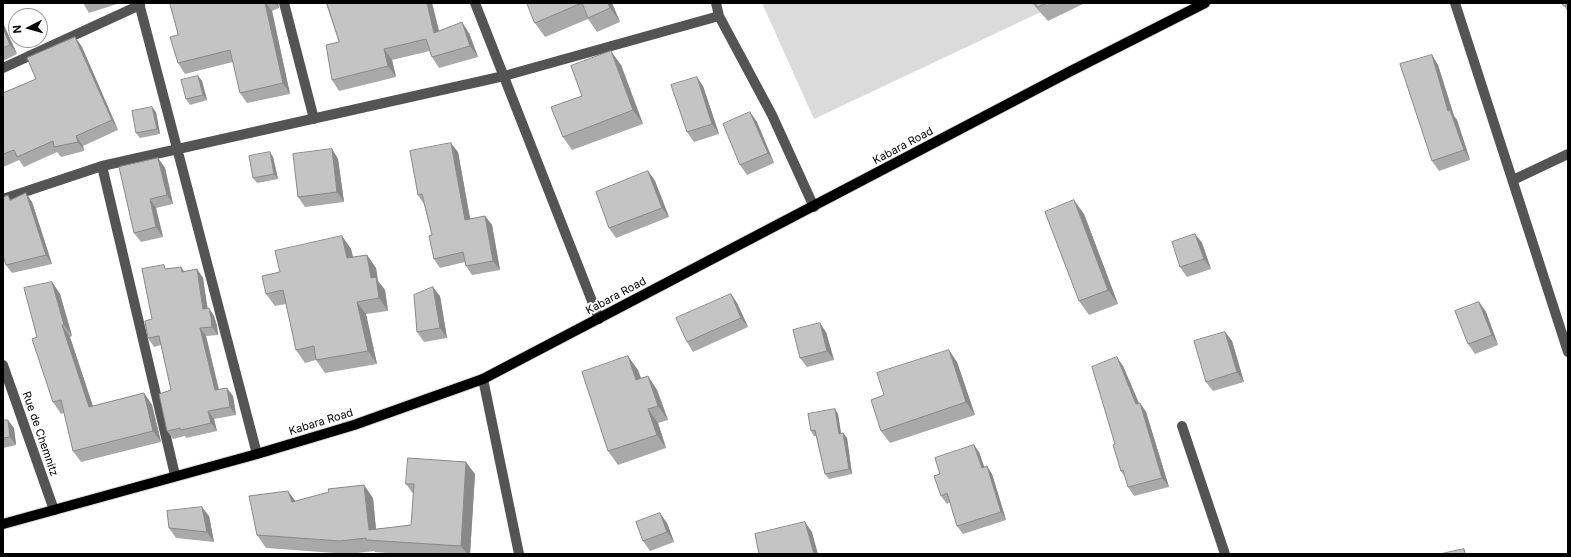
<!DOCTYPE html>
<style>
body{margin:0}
#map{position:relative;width:1571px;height:557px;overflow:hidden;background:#fff;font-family:Inter,sans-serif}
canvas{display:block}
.frame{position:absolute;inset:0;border:4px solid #000;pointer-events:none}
.north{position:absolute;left:8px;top:8px;width:40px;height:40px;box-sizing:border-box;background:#fff;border:1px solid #999;border-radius:50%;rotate:264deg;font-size:11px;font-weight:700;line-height:16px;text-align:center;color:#000}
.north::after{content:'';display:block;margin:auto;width:14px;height:18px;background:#000;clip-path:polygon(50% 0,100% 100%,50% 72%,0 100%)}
</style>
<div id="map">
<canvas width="1571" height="557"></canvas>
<div class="frame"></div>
<div class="north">N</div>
</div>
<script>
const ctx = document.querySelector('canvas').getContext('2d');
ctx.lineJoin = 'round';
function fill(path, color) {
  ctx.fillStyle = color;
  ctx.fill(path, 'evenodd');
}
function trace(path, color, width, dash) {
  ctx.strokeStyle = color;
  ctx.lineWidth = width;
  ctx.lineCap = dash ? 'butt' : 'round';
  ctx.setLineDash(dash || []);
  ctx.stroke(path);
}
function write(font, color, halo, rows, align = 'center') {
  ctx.font = font + ' Inter,sans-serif';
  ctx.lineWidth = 4;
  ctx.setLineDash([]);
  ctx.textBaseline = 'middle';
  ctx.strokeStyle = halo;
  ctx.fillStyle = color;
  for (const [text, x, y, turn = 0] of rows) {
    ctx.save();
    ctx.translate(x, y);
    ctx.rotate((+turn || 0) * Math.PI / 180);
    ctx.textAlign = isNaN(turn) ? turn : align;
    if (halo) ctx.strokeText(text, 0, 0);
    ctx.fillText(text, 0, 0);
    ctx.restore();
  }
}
fill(new Path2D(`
 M 762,3 L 1060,3 L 814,119 Z`), '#dbdbdb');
const major = new Path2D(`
 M 3,524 L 257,454 L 354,425 L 483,379 L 1069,72 L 1205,3`);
trace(major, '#dbdbdb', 12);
trace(new Path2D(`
 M 139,3 L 257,454
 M 284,3 L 314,119
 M 475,3 L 599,319
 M 716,3 L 719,16 L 772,115 L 814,207
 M 1455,3 L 1568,352
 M 3,68 L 140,5
 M 102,166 L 175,475
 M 1513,180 L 1568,154
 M 3,199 L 102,166 L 504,76 L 719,16
 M 3,365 L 54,510
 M 483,379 L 519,554
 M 1182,426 L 1225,554`), '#545454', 10);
trace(major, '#000', 10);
fill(new Path2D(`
 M 83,3 L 120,3 L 89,13 Z
 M 170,3 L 278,3 L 279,8 L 272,11 L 290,94 L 247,103 L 240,93 L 233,62 L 185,74 L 178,63 L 178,35 Z
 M 326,3 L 432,3 L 439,31 L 469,33 L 478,57 L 439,68 L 432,57 L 430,51 L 392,60 L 396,77 L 339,91 L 332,80 L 339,42 Z
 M 527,3 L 612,3 L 620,22 L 597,32 L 588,19 L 545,37 L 535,23 Z
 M 1032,3 L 1085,3 L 1048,21 Z
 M 1568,3 L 1568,12 L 1564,6 Z
 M 3,23 L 17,54 L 3,61 Z
 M 75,37 L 82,47 L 118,130 L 83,146 L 84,151 L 61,157 L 57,152 L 24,167 L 19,160 L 3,167 L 3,93 L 36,79 Z
 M 1432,55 L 1438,65 L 1454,116 L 1457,120 L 1470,160 L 1439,171 L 1432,161 Z
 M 621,65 L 643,124 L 572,150 L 563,137 L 582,96 Z
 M 198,76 L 202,81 L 207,100 L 190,105 L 186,99 Z
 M 703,86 L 719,134 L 694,142 L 687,132 Z
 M 156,112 L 160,134 L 140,138 L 136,133 Z
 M 750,112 L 757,122 L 774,163 L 747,175 L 740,165 Z
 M 332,149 L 338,159 L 344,202 L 305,207 L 298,197 Z
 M 458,152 L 470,219 L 485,216 L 492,225 L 500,270 L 472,275 L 466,266 L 465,262 L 440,268 L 434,259 L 432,235 L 424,204 L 418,195 Z
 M 273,157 L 278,179 L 257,183 L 253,178 Z
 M 158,158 L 165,168 L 173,204 L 156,208 L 163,237 L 141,242 L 134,233 Z
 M 648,171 L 655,181 L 669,217 L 616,238 L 609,228 Z
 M 32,202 L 52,264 L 12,273 L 6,265 Z
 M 1084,214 L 1118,304 L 1089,315 L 1079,301 Z
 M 1195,234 L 1202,243 L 1211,269 L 1187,277 L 1180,267 Z
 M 342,236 L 351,249 L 353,257 L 367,255 L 376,268 L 378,281 L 385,290 L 388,311 L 366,314 L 377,364 L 325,373 L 316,360 L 305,363 L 296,350 L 286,304 L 275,306 L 266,294 L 280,272 Z
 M 167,269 L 185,272 L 197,269 L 203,278 L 207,308 L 214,316 L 217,326 L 218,335 L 206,336 L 218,389 L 233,396 L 236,415 L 214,419 L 217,431 L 186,438 L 185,436 L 173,439 L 167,431 L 171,390 L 161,345 L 154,347 L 148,338 L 152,319 Z
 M 52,282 L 60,294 L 72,336 L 70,337 L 93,406 L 144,393 L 152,405 L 161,442 L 81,462 L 73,451 L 64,413 L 61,414 L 53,402 L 37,337 Z
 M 731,294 L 737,303 L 748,327 L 693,352 L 687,342 Z
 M 440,296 L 447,338 L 424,342 L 417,332 Z
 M 1479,302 L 1486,312 L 1498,345 L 1475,354 L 1468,344 Z
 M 826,332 L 834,360 L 807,367 L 800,358 Z
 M 1225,332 L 1232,341 L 1244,382 L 1213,391 L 1206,382 Z
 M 957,362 L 975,415 L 890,443 L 881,431 L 884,395 Z
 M 1123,366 L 1139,403 L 1140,403 L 1146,412 L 1169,487 L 1134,496 L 1128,487 L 1125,477 L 1121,471 L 1115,444 Z
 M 638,370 L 641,378 L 648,376 L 657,390 L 668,420 L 658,423 L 666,448 L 618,465 L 608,451 Z
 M 835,409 L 838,414 L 841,434 L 843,433 L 847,438 L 852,474 L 829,479 L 825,474 L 816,436 L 814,436 L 811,431 Z
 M 3,420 L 14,428 L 16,445 L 3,448 Z
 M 979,452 L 984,467 L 992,474 L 1006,520 L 963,534 L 957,526 L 950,502 L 947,504 L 941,496 L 940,474 Z
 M 475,474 L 470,554 L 399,554 L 375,552 L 374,551 L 349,554 L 266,548 L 257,535 L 295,501 L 373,498 L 376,529 L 411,525 L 414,495 L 406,484 Z
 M 209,516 L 214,542 L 176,538 L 169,528 Z
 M 667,523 L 674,542 L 650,551 L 643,541 Z`), '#a9a9a9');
fill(new Path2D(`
 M 265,3 L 266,3 L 272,11 L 290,94 L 283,83 Z
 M 275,3 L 278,3 L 279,8 Z
 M 427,3 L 432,3 L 442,43 L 434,33 Z
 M 608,3 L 612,3 L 620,22 L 610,8 Z
 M 462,22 L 469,33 L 478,57 L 470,46 Z
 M 3,23 L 17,54 L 10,45 L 3,28 Z
 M 75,37 L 82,47 L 118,130 L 112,120 Z
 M 384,49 L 392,60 L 396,77 L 388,66 Z
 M 611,51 L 621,65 L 643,124 L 633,110 Z
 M 1432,55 L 1438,65 L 1454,116 L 1457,120 L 1470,160 L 1464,150 L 1448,111 Z
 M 198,76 L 202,81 L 207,100 L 203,95 Z
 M 697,77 L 703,86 L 719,134 L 712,124 Z
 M 152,107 L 156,112 L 160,134 L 157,129 Z
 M 750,112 L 757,122 L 774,163 L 768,153 Z
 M 76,136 L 83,146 L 84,151 L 78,142 Z
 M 451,143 L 458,152 L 472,229 L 465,220 Z
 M 332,149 L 338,159 L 344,202 L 337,192 Z
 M 270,152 L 273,157 L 278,179 L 274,174 Z
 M 158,158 L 165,168 L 173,204 L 167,195 Z
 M 648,171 L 655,181 L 669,217 L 662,208 Z
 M 26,193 L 32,202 L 52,264 L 46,255 Z
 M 150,199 L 156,208 L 163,237 L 156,227 Z
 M 1074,200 L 1084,214 L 1118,304 L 1108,290 Z
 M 485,216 L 492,225 L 500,270 L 493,261 Z
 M 1195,234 L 1202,243 L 1211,269 L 1204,259 Z
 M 342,236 L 351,249 L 356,270 L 347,258 Z
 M 367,255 L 376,268 L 378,281 L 385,290 L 388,311 L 379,298 L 371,278 Z
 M 181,267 L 187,275 L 182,272 Z
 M 197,269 L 203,278 L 209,317 L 203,309 Z
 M 52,282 L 60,294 L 72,336 L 64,325 Z
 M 433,287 L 440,296 L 447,338 L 440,328 Z
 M 731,294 L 737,303 L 748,327 L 741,318 Z
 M 357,302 L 366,314 L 377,364 L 368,351 Z
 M 1479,302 L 1486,312 L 1498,345 L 1492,335 Z
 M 209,308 L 214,316 L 217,326 L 218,335 L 212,327 Z
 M 820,323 L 826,332 L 834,360 L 827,351 Z
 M 62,325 L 70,337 L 97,419 L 89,407 Z
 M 200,328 L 206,336 L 221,398 L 215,390 Z
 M 1225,332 L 1232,341 L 1244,382 L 1237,372 Z
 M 949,350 L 957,362 L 975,415 L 966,402 Z
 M 628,356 L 638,370 L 646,394 L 636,380 Z
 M 1117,357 L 1123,366 L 1143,413 L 1136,404 Z
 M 648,376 L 657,390 L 668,420 L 658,406 Z
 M 227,388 L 233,396 L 236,415 L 230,407 Z
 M 144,393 L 152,405 L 161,442 L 153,431 Z
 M 1140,403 L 1146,412 L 1169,487 L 1162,478 Z
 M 648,409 L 658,423 L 666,448 L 657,435 Z
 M 835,409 L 838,414 L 842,439 L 839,434 Z
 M 208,411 L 214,419 L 217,431 L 211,423 Z
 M 8,420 L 14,428 L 16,445 L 10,437 Z
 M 843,433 L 847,438 L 852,474 L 849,469 Z
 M 974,445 L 979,452 L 987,475 L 982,468 Z
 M 466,462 L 475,474 L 470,554 L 467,554 L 461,546 Z
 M 987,466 L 992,474 L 1006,520 L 1001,512 Z
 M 364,485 L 373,498 L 377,540 L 369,530 Z
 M 288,491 L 297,503 L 292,502 Z
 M 202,507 L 209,516 L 214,542 L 207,532 Z
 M 660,513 L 667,523 L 674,542 L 667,532 Z
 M 805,522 L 812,532 L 818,554 L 814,554 Z`), '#898989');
const building = new Path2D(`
 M 170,3 L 265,3 L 283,83 L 240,93 L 230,50 L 178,63 L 170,37 L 178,35 Z
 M 327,3 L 427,3 L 434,33 L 462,22 L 470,46 L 432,57 L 426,39 L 384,49 L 388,66 L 332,80 L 326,45 L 339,42 Z
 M 527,3 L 608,3 L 610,8 L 588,18 L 582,3 L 535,23 Z
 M 1035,3 L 1046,3 L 1038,7 Z
 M 1562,3 L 1568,3 L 1568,4 L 1564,6 Z
 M 3,28 L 10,45 L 3,48 Z
 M 75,37 L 112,120 L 76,136 L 78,142 L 54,147 L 53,141 L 17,157 L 14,150 L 3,154 L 3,93 L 36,79 L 27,58 Z
 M 611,51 L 633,110 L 563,137 L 551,107 L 582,96 L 571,66 Z
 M 1432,55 L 1448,111 L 1450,110 L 1464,150 L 1432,161 L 1400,64 Z
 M 198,76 L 203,95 L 186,99 L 181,80 Z
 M 697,77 L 712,124 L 687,132 L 671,85 Z
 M 152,107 L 157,129 L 136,133 L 132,111 Z
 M 750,112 L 768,153 L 740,165 L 723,124 Z
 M 451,143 L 465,220 L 485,216 L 493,261 L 466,266 L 463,252 L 434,259 L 429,236 L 432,235 L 422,194 L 418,195 L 410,151 Z
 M 332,149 L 337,192 L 298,197 L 293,154 Z
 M 270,152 L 274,174 L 253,178 L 249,156 Z
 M 158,158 L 167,195 L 150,199 L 156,227 L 134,233 L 119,167 Z
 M 648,171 L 662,208 L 609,228 L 596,192 Z
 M 26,193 L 46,255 L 6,265 L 3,256 L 3,197 L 8,195 L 10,200 Z
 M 1074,200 L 1108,290 L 1079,301 L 1045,212 Z
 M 1195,234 L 1204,259 L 1180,267 L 1172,242 Z
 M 342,236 L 347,258 L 367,255 L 371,278 L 376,277 L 379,298 L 357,302 L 368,351 L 316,360 L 314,346 L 296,350 L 283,290 L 266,294 L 262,276 L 280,272 L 275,251 Z
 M 164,265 L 165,269 L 181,267 L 182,272 L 197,269 L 203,309 L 209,308 L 211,317 L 212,327 L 200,328 L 215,390 L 227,388 L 230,407 L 208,411 L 211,423 L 181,430 L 180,428 L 167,431 L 159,394 L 171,390 L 159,336 L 148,338 L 145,321 L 152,319 L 142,269 Z
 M 52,282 L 64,325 L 62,325 L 89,407 L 144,393 L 153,431 L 73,451 L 61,400 L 53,402 L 32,339 L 37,337 L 24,288 Z
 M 433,287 L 440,328 L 417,332 L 414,295 Z
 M 731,294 L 741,318 L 687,342 L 676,318 Z
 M 1479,302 L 1492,335 L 1468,344 L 1455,311 Z
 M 820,323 L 827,351 L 800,358 L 793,330 Z
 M 1225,332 L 1237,372 L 1206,382 L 1194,341 Z
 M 949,350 L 966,402 L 881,431 L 871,400 L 884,395 L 877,373 Z
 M 628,356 L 636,380 L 648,376 L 658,406 L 648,409 L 657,435 L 608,451 L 582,372 Z
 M 1117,357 L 1136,404 L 1140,403 L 1162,478 L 1128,487 L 1123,470 L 1121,471 L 1113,445 L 1115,444 L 1092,367 Z
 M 835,409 L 839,434 L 843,433 L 849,469 L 825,474 L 815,430 L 811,431 L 808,414 Z
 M 3,420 L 8,420 L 10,437 L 3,438 Z
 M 974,445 L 982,468 L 987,466 L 1001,512 L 957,526 L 947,493 L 941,496 L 934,476 L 940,474 L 935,458 Z
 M 408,458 L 466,462 L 461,546 L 366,540 L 366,538 L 340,541 L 257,535 L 249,496 L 288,491 L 292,502 L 329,492 L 328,489 L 364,485 L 369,530 L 411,525 L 414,484 L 406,484 Z
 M 202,507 L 207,532 L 169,528 L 167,511 Z
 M 660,513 L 667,532 L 643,541 L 636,522 Z
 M 805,522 L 814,554 L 759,554 L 755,534 Z
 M 1464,549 L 1465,554 L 1440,554 Z`);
fill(building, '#c4c4c4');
trace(building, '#898989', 1);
write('11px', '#000', '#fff', [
 ["Kabara Road",903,146,-28],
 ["Kabara Road",616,296,-28],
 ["Kabara Road",321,422,-17],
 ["Rue de Chemnitz",40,434,71]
]);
</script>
